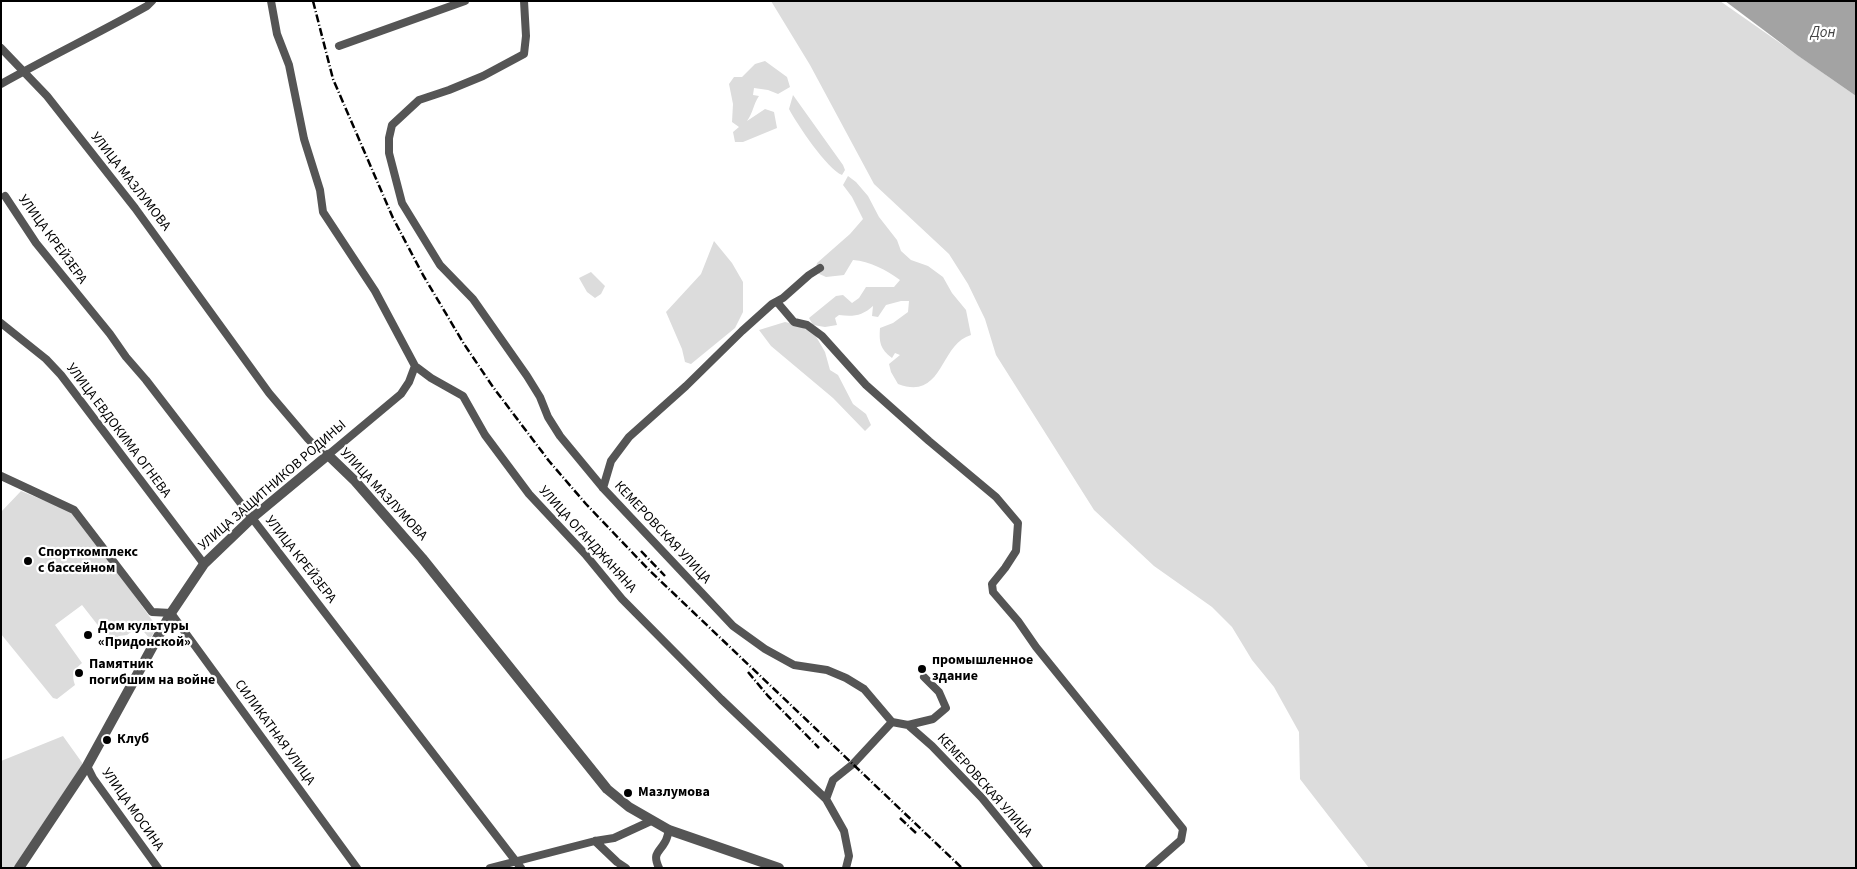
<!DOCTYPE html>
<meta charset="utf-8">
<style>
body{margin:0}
#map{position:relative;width:1857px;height:869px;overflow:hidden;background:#fff;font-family:"Source Sans 3",sans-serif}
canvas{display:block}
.frame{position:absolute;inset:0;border:2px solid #000;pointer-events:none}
</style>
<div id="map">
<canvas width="1857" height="869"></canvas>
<div class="frame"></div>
</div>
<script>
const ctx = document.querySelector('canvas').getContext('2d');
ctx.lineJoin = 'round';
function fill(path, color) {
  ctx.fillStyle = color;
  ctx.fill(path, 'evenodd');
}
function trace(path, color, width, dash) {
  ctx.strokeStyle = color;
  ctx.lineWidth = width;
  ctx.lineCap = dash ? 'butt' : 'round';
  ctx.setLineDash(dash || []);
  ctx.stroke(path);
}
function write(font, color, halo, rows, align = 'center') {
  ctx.font = font + ' "Source Sans 3",sans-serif';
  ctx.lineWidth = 4.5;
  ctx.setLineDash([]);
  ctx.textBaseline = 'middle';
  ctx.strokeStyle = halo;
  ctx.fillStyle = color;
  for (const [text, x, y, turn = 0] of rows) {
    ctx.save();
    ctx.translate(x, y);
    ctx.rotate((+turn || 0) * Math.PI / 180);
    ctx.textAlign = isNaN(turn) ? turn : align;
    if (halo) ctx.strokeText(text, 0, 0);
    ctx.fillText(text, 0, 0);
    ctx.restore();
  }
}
fill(new Path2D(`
 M 771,1 L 1720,1 L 1856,96 L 1856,868 L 1369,868 L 1300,779 L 1299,732 L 1274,687 L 1252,660 L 1232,627 L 1212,607 L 1154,566 L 1094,510 L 996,355 L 985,319 L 968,284 L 949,254 L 874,184 L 810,65 Z
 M 765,61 L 787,77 L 790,87 L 778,94 L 768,90 L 754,88 L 753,95 L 759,96 C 753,105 753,113 747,121 L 765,109 L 774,112 L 777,128 L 743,142 L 735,142 L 733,132 L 739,127 L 732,122 L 733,104 L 729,84 L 734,77 L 742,77 L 755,64 Z
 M 793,95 L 843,165 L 845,170 L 842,175 C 827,169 797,124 789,109 Z
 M 848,176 L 856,182 L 868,196 L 879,217 L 897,240 L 901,251 L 911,260 L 928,266 L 943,277 L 952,293 L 966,310 L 971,335 C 939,344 944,401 898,384 L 891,372 L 889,364 L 900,355 L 895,353 L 892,358 C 880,349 879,342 880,328 L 893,323 L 908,312 L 909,301 L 901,301 L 886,305 L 878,317 L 872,316 L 873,306 C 862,316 853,317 839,315 L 835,318 L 837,325 L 825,327 L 813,325 L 809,318 L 836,296 L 843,295 L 852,303 L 859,298 L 866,287 L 894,287 L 900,280 C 886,270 870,261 853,260 L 844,275 L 826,277 L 815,272 L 817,263 L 850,234 L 863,219 L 852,197 L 843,185 Z
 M 714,241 L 732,263 L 743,282 L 743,312 L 735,328 L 691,364 L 685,362 L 682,349 L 666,312 L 701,274 Z
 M 591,272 L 605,286 L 601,294 L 595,298 L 587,292 L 579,278 Z
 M 785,322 L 794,324 L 814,333 L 825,352 L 830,370 L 838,375 L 853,404 L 866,414 L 871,425 L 865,431 L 833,398 L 771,346 L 759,330 Z
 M 21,491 L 75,513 L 157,627 L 150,639 L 139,626 L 127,635 L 119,636 L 111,642 L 82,605 L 55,625 L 82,663 C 74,670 71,674 75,685 L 57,699 L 53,698 L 1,634 L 1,512 Z
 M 63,736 L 83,764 L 13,868 L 1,868 L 1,761 Z`), '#dcdcdc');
fill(new Path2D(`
 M 1725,1 L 1856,1 L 1856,96 L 1797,55 Z`), '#a3a3a3');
trace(new Path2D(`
 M 271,1 L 277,34 L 289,65 L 304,139 L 320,190 L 323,212 L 375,291 L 415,366 L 431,378 L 463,396 L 485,435 L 529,494 L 585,554 L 622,599 L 721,699 L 826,799 L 844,831 L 849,856 L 846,868
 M 524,1 L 526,36 L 524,54 L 483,76 L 449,90 L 419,100 L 392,125 L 389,138 L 389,153 L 402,203 L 440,265 L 473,299 L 527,376 L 540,397 L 548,417 L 560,436 L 603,488 L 733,626 L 765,649 L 794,665 L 827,670 L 846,678 L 864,689 L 892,722 L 908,725 L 932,746 L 982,798 L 1039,868
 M 339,46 L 465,1
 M 1,48 L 47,96 L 135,208 L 269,393 L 308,439 L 318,449 L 328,455 L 401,394 L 409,382 L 415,366
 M 1,84 C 49,57 99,33 147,6 L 152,1
 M 5,196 L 36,243 L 110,334 L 126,357 L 146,380 L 521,868
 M 777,302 L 794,322 L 807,325 L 822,336 L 866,385 L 929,441 L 996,497 L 1018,523 L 1016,551 L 1005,568 L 992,584 L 993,592 L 1018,621 L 1036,647 L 1183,829 L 1181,840 L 1149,868
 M 1,323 L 46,359 L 61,375 L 204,564
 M 1,476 L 74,510 L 152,612 L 171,613 L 357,868
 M 603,488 L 611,461 L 629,437 L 686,386 L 742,331 L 772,304 L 783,298 L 809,275 L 820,268
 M 908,725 L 933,719 L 946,708 L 939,692 L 924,677
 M 87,766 L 93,778 L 158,868
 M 826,799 L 833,780 L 853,764 L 892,722
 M 595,841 L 617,862 L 626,868
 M 490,868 L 595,841 L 614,838 L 651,821
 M 659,868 C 652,853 659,853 665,842 C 667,839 668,834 669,830`), '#555', 8);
trace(new Path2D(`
 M 19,868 L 87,766 L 171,613 L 204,564 L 252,518 L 328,455 L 355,481 L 422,558 L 607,789 L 629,807 L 669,830 L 779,868`), '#555', 10);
trace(new Path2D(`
 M 313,1 L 333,79 L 393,218 L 423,275 L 464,344 L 493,387 L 549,461 L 586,504 L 649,570 L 962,868
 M 641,551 L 665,576
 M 748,672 L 768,696 L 819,748
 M 900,818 L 916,833`), '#000', 2.5, [8, 2.5, 1, 2.5]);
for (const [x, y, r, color] of [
 [28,561,5,"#000"],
 [88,635,5,"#000"],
 [922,669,5,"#000"],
 [79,673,5,"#000"],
 [107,740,5,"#000"],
 [628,793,5,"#000"]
]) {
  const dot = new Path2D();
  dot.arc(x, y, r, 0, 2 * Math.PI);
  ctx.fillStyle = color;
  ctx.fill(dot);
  trace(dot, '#fff', 2);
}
write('14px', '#000', '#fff', [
 ["УЛИЦА МАЗЛУМОВА",130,182,52],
 ["УЛИЦА КРЕЙЗЕРА",52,240,54],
 ["УЛИЦА ЕВДОКИМА ОГНЕВА",118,431,53],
 ["УЛИЦА ЗАЩИТНИКОВ РОДИНЫ",273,486,-41],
 ["УЛИЦА МАЗЛУМОВА",383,495,47],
 ["КЕМЕРОВСКАЯ УЛИЦА",662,533,47],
 ["УЛИЦА ОГАНДЖАНЯНА",587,540,48],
 ["УЛИЦА КРЕЙЗЕРА",300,560,52],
 ["СИЛИКАТНАЯ УЛИЦА",274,733,54],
 ["КЕМЕРОВСКАЯ УЛИЦА",984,786,48],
 ["УЛИЦА МОСИНА",132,810,55]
]);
write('bold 14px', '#000', '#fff', [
 ["Спорткомплекс",38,553],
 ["с бассейном",38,569],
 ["Дом культуры",98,627],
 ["«Придонской»",98,643],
 ["промышленное",932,661],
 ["здание",932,677],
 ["Памятник",89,665],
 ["погибшим на войне",89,681],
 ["Клуб",117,740],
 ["Мазлумова",638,793]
], 'left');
write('italic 15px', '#444', '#fff', [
 ["Дон",1823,34]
]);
</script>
